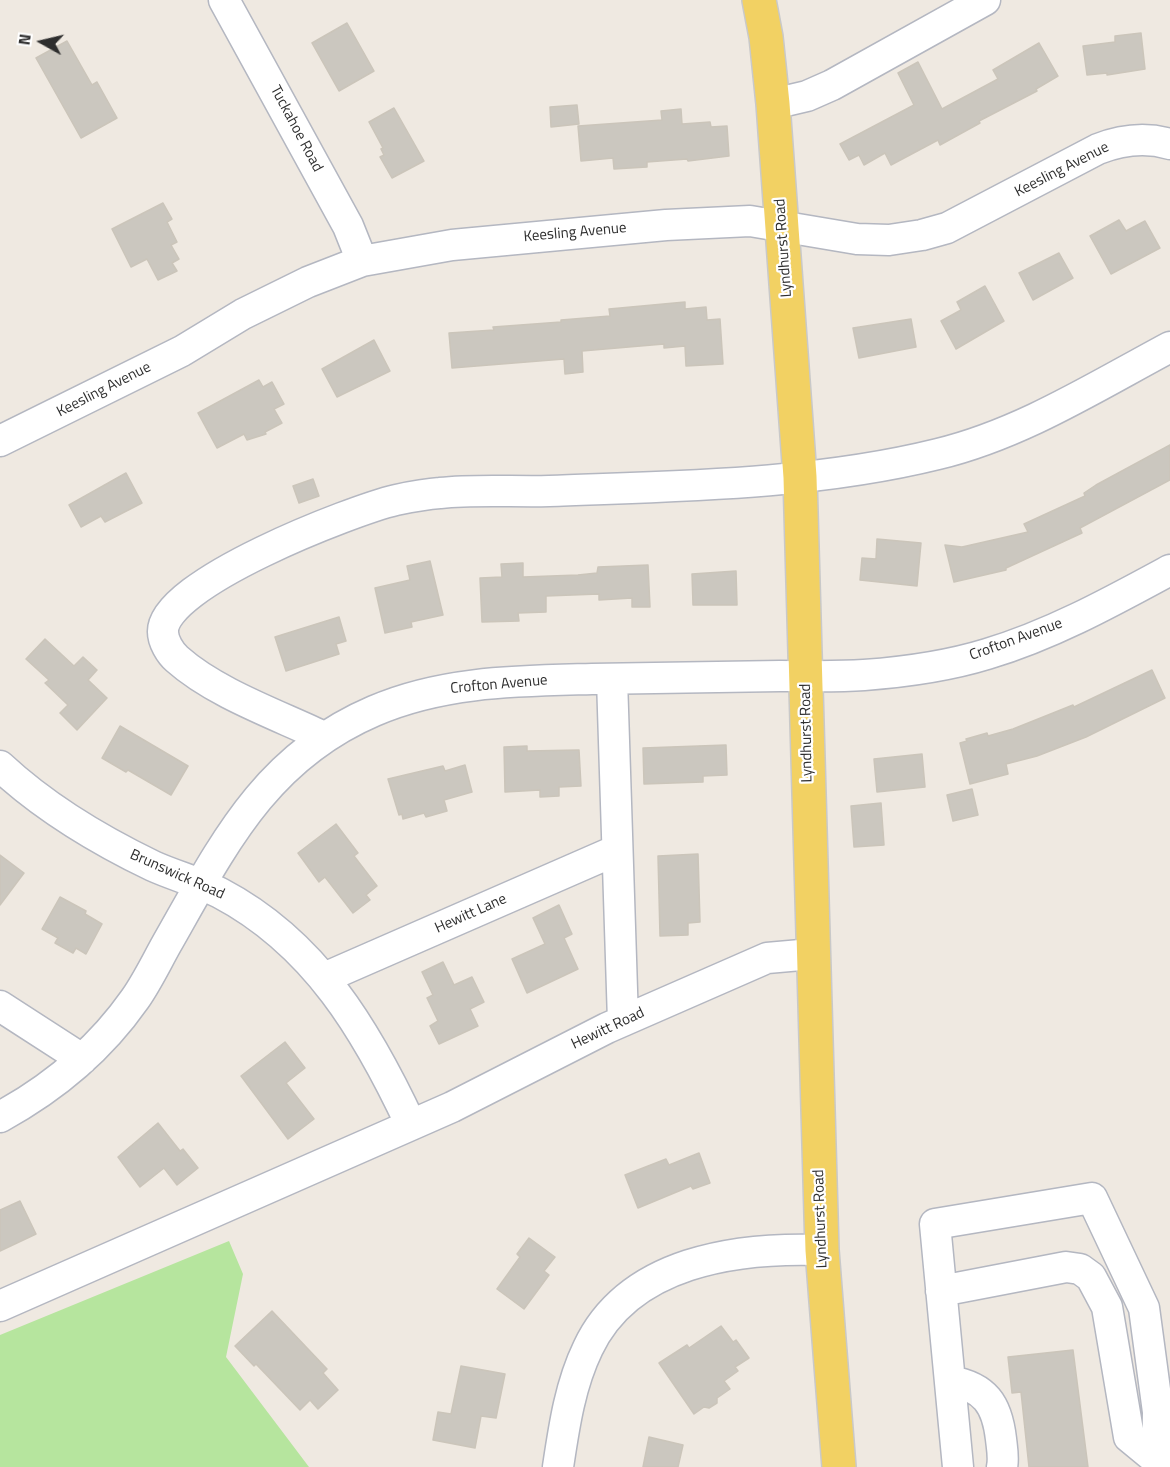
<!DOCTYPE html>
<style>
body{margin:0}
#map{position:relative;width:1170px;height:1467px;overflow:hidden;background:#efe9e1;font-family:"Titillium Web",sans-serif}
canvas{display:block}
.north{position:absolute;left:12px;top:12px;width:60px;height:60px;-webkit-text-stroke:4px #fff;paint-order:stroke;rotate:278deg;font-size:16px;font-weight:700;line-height:24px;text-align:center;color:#2e2e2e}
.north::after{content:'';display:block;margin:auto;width:21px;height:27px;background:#2e2e2e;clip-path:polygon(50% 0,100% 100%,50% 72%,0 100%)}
</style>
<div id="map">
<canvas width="1170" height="1467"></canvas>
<div class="north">N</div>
</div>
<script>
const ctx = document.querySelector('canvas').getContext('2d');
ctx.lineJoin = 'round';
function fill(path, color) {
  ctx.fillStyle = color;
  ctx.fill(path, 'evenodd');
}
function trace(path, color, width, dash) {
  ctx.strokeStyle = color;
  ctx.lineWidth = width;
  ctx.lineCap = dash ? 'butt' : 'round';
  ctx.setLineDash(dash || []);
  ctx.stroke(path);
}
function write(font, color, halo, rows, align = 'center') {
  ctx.font = font + ' "Titillium Web",sans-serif';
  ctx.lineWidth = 4.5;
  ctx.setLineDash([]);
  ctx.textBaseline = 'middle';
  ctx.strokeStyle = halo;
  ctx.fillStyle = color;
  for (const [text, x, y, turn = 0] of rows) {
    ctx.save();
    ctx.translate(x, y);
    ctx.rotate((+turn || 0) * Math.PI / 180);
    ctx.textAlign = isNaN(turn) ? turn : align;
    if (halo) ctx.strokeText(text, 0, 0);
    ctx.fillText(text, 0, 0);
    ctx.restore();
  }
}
fill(new Path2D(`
 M 229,1241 L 243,1274 L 226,1357 L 309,1467 L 0,1467 L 0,1335 Z`), '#b6e59e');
const building = new Path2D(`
 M 347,23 L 374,71 L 339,91 L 312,43 Z
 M 1141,33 L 1145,69 L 1107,75 L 1107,73 L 1087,75 L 1083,46 L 1115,42 L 1115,36 Z
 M 67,41 L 92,85 L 97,82 L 117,118 L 81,138 L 36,58 Z
 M 1039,43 L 1058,76 L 1036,89 L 1037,91 L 979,121 L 980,123 L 940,145 L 938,140 L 891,165 L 885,153 L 864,165 L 859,155 L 849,160 L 840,144 L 914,105 L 898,73 L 918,62 L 942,109 L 998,79 L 993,70 Z
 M 577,105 L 579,124 L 551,127 L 550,107 Z
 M 394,108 L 424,161 L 392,178 L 380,157 L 384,155 L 381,149 L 383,148 L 369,122 Z
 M 681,109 L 682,124 L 710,122 L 711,127 L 727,126 L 729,156 L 688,161 L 687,159 L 647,162 L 647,167 L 614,169 L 613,158 L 581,161 L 578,126 L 662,120 L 661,111 Z
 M 163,203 L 172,219 L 167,222 L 177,242 L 171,245 L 179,259 L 172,263 L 177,271 L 158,280 L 147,259 L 131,267 L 112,229 Z
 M 1119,220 L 1126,231 L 1145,221 L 1160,248 L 1111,274 L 1090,236 Z
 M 1059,253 L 1073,278 L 1033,300 L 1019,273 Z
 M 985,286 L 1004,321 L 956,349 L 941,321 L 961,310 L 957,302 Z
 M 685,302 L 685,309 L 706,307 L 707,320 L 720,319 L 723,364 L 686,366 L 685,346 L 664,348 L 664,344 L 582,351 L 583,372 L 565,374 L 564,359 L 452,368 L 449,333 L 494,330 L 493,327 L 561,322 L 561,320 L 610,316 L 609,309 Z
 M 911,319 L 916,347 L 859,358 L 853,328 Z
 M 374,340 L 390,371 L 337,397 L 322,369 Z
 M 259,380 L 263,387 L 272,382 L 284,404 L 274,409 L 282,423 L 265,432 L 266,434 L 247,440 L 244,434 L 217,448 L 198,413 Z
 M 1170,445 L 1170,480 L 1080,528 L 1082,533 L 1006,568 L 1006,570 L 954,582 L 945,545 L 962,547 L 1028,532 L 1024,524 L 1085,496 L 1084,493 L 1096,485 Z
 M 126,473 L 142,503 L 105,522 L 101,516 L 81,527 L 69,505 Z
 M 313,479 L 319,496 L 299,503 L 293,486 Z
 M 877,539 L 921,543 L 917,586 L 860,580 L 862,558 L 876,559 Z
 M 430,561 L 443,615 L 411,622 L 412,627 L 385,633 L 375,588 L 410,580 L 407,566 Z
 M 523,563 L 523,577 L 578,575 L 597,573 L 598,567 L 648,565 L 650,607 L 632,607 L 632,598 L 599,600 L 599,594 L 546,596 L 546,612 L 518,613 L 519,621 L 482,622 L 480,578 L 502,577 L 501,564 Z
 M 736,571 L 737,605 L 693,605 L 692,574 Z
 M 339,617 L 346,641 L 336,644 L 339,654 L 286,671 L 275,637 Z
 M 45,639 L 74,666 L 83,657 L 97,670 L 88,680 L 107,698 L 77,730 L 60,713 L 68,705 L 45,683 L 49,680 L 26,659 Z
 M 1152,670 L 1165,698 L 1086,737 L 1037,756 L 1006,764 L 1008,774 L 970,784 L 960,743 L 967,741 L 966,739 L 987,733 L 988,736 L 1013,729 L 1073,705 L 1074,707 Z
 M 120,726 L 188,766 L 171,795 L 128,770 L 126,772 L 102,758 Z
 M 726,745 L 727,775 L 703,776 L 703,782 L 644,784 L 643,748 Z
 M 527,746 L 527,751 L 579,750 L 581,786 L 559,787 L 559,796 L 540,797 L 540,790 L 505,792 L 504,747 Z
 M 922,754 L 925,787 L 877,792 L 874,759 Z
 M 465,765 L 472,792 L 444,800 L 447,811 L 426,817 L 424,813 L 403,819 L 402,814 L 399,815 L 388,779 L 443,766 L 445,771 Z
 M 972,789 L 978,815 L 953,821 L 947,795 Z
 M 881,803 L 884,845 L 854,847 L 851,806 Z
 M 336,824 L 358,853 L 354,856 L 377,886 L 366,895 L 370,900 L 353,913 L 325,877 L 319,882 L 298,853 Z
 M 698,854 L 700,922 L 688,923 L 688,935 L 660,936 L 658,856 Z
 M 0,855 L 24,873 L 0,905 Z
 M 60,897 L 86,911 L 85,914 L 102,924 L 86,954 L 76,948 L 73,953 L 55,943 L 58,938 L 42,929 Z
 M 559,905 L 572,934 L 564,938 L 578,969 L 527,993 L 512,959 L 545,944 L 533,918 Z
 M 443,962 L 454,985 L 472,977 L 484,1002 L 470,1009 L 478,1026 L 439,1044 L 430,1026 L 438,1021 L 427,998 L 433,995 L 422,972 Z
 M 285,1042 L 305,1068 L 286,1083 L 314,1119 L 288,1139 L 241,1076 Z
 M 158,1123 L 180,1151 L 183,1149 L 198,1168 L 177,1185 L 164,1168 L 140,1187 L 118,1157 Z
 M 699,1153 L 710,1183 L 693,1189 L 691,1186 L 638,1208 L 625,1175 L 666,1159 L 669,1165 Z
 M 20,1201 L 36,1234 L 0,1251 L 0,1210 Z
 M 529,1238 L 555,1257 L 544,1271 L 549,1275 L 524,1309 L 497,1289 L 520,1257 L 517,1254 Z
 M 272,1311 L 327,1369 L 323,1373 L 338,1390 L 318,1409 L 310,1400 L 300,1410 L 256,1364 L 254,1366 L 235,1346 Z
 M 721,1326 L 733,1342 L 736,1340 L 749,1358 L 735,1367 L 738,1371 L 724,1381 L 730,1389 L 717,1398 L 717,1403 L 709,1408 L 704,1407 L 694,1414 L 659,1363 L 687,1345 L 689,1348 Z
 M 1073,1350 L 1088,1467 L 1029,1467 L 1021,1392 L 1012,1393 L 1008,1357 Z
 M 461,1366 L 505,1374 L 496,1418 L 481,1416 L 475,1448 L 433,1440 L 438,1412 L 451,1414 Z
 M 649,1437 L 683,1445 L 678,1467 L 643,1467 Z`);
fill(building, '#cbc7bf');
trace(building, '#cbc5ba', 1.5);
const minor = new Path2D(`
 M 224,0 L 348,226 L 362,261
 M 773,104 L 807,96 L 832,85 L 985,0
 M 0,441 L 182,351 L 243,314 L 308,282 L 362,261 L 452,245 L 666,225 L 750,221 L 857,239 L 889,240 L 922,235 L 947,228 L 1098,149 C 1121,140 1146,137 1170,144
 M 612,679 L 623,1021
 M 324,737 C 278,715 215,693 177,659 C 170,653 163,641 163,632 C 161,584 353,510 396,500 C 410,497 425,494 440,493 C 476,489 513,492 549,491 C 677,486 813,485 938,454 C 1021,434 1095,387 1170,347
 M 0,766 C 44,807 99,840 153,866 C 175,876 199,882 220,893 C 315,943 367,1031 411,1125
 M 324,978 L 617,850
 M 0,1006 L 82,1059
 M 0,1117 C 53,1088 100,1049 135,999 C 147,982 156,963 166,945 C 222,847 264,758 374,711 C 443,681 518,681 592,679 C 655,678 718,677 780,676 C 808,676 836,677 864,675 C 905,672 948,666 987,654 C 1051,635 1111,602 1170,570
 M 941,1291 L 1066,1267 L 1080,1269 L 1091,1277 L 1107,1307 L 1129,1437 L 1157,1460
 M 0,1306 L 452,1107 L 607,1028 L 767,958 L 812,954
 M 950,1381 C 985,1387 997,1404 1001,1439 C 1002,1448 1004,1458 1002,1467
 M 558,1467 C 564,1427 570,1385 588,1348 C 629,1261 737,1247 822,1250
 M 958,1467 L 935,1224 L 1092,1198 L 1144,1308 L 1158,1412 L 1157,1467`);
const major = new Path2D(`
 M 759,0 L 766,37 L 773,104 L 800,477 L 822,1250 L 839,1467`);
trace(minor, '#b4b7c1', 33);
trace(major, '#c9c9c9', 36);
trace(minor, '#fff', 30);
trace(major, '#f2d163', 33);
write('15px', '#2e2e2e', '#fff', [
 ["Tuckahoe Road",296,129,62],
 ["Keesling Avenue",1062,170,-27],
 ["Keesling Avenue",575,233,-5],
 ["Lyndhurst Road",784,248,-94],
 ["Keesling Avenue",104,390,-27],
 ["Crofton Avenue",1016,640,-20],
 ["Crofton Avenue",499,685,-5],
 ["Lyndhurst Road",807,733,-91],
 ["Brunswick Road",177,875,24],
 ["Hewitt Lane",471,914,-24],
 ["Hewitt Road",608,1029,-25],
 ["Lyndhurst Road",821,1219,-92]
]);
</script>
